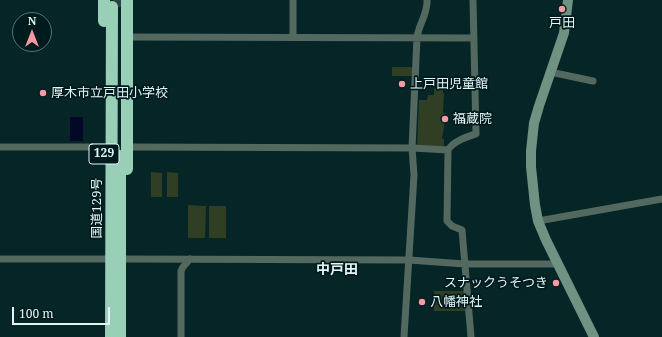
<!DOCTYPE html>
<meta charset="utf-8">
<style>
body{margin:0}
#map{position:relative;width:662px;height:337px;overflow:hidden;background:#052527;font-family:"Noto Serif",serif}
canvas{display:block}
.north{position:absolute;left:12px;top:12px;width:40px;height:40px;box-sizing:border-box;background:#001b1d;border:1px solid #5b7274;border-radius:50%;rotate:0deg;font-size:11px;font-weight:700;line-height:16px;text-align:center;color:#e4f5f6}
.north::after{content:'';display:block;margin:auto;width:14px;height:18px;background:#f49aa3;clip-path:polygon(50% 0,100% 100%,50% 72%,0 100%)}
.scale{position:absolute;left:12px;top:307px;width:98px;height:18px;box-sizing:border-box;border:2px solid #e4f5f6;border-top:0;padding-left:5px;font-size:12px;line-height:14px;white-space:nowrap;color:#e4f5f6;-webkit-text-stroke:3px #001b1d;paint-order:stroke}
</style>
<div id="map">
<canvas width="662" height="337"></canvas>
<div class="north">N</div>
<div class="scale">100 m</div>
</div>
<script>
const ctx = document.querySelector('canvas').getContext('2d');
ctx.lineJoin = 'round';
function fill(path, color) {
  ctx.fillStyle = color;
  ctx.fill(path, 'evenodd');
}
function trace(path, color, width, dash) {
  ctx.strokeStyle = color;
  ctx.lineWidth = width;
  ctx.lineCap = dash ? 'butt' : 'round';
  ctx.setLineDash(dash || []);
  ctx.stroke(path);
}
function write(font, color, halo, rows, align = 'center') {
  ctx.font = font + ' "Noto Serif","Noto Sans JP",serif';
  ctx.lineWidth = 3.5;
  ctx.setLineDash([]);
  ctx.textBaseline = 'middle';
  ctx.strokeStyle = halo;
  ctx.fillStyle = color;
  for (const [text, x, y, turn = 0] of rows) {
    ctx.save();
    ctx.translate(x, y);
    ctx.rotate((+turn || 0) * Math.PI / 180);
    ctx.textAlign = isNaN(turn) ? turn : align;
    if (halo) ctx.strokeText(text, 0, 0);
    ctx.fillText(text, 0, 0);
    ctx.restore();
  }
}
fill(new Path2D(`
 M 392,67 L 413,67 L 413,76 L 392,76 Z
 M 438,88 L 443,89 L 443,93 L 444,93 L 443,112 L 446,114 L 442,139 L 444,139 L 444,148 L 417,147 L 419,100 L 427,100 L 428,95 L 434,95 L 434,89 Z
 M 151,172 L 162,173 L 162,197 L 151,197 Z
 M 167,172 L 178,173 L 178,197 L 167,197 Z
 M 188,205 L 206,206 L 205,238 L 188,238 Z
 M 209,206 L 226,206 L 226,238 L 209,238 Z
 M 434,291 L 465,291 L 467,311 L 434,311 Z`), '#303f23');
fill(new Path2D(`
 M 70,117 L 83,117 L 83,141 L 70,141 Z`), '#040828');
trace(new Path2D(`
 M 119,7 L 119,0`), '#264446', 12, [12, 6]);
trace(new Path2D(`
 M 128,37 L 474,38
 M 293,37 L 293,0
 M 550,72 L 593,81
 M 0,147 L 104,147
 M 128,147 L 412,148 L 448,150
 M 538,221 L 662,199
 M 0,259 L 106,259
 M 125,259 L 409,260 L 465,264 L 557,264
 M 181,337 L 181,271 L 183,267 L 190,259
 M 404,337 L 414,175 L 412,148 L 417,37 C 419,24 428,13 427,0
 M 471,337 L 462,230 L 452,226 L 447,221 L 448,150 C 453,141 467,137 476,134 L 473,0`), '#53685f', 7);
trace(new Path2D(`
 M 568,0 L 564,33 L 539,106 L 534,123 L 531,151 L 531,167 L 535,205 L 538,221 L 546,240 L 594,337`), '#6f9282', 10);
trace(new Path2D(`
 M 104,0 L 104,21
 M 120,156 L 120,337
 M 127,169 L 127,0
 M 111,337 L 112,7`), '#99cfb7', 12);
for (const [x, y, r, color] of [
 [562,9,4,"#f49aa3"],
 [402,84,4,"#f49aa3"],
 [43,93,4,"#f49aa3"],
 [445,119,4,"#f49aa3"],
 [556,283,4,"#f49aa3"],
 [422,302,4,"#f49aa3"]
]) {
  const dot = new Path2D();
  dot.arc(x, y, r, 0, 2 * Math.PI);
  ctx.fillStyle = color;
  ctx.fill(dot);
  trace(dot, '#001b1d', 1.5);
}
for (const [x, y, w] of [
 [104,154,30]
]) {
  const box = new Path2D();
  box.roundRect(x - w / 2, y - 10, w, 20, 3);
  ctx.fillStyle = '#001b1d';
  ctx.fill(box);
  trace(box, '#e4f5f6', 1);
}
write('bold 12px', '#e4f5f6', null, [
 ["129",104,154]
]);
write('13px', '#e4f5f6', '#001b1d', [
 ["戸田",562,23,"center"],
 ["上戸田児童館",410,84],
 ["厚木市立戸田小学校",51,93],
 ["福蔵院",453,119],
 ["スナックうそつき",548,283,"right"],
 ["八幡神社",430,302]
], 'left');
write('13px', '#e4f5f6', '#001b1d', [
 ["国道129号",97,208,-90]
]);
write('bold 14px', '#e4f5f6', '#001b1d', [
 ["中戸田",337,270]
]);
</script>
